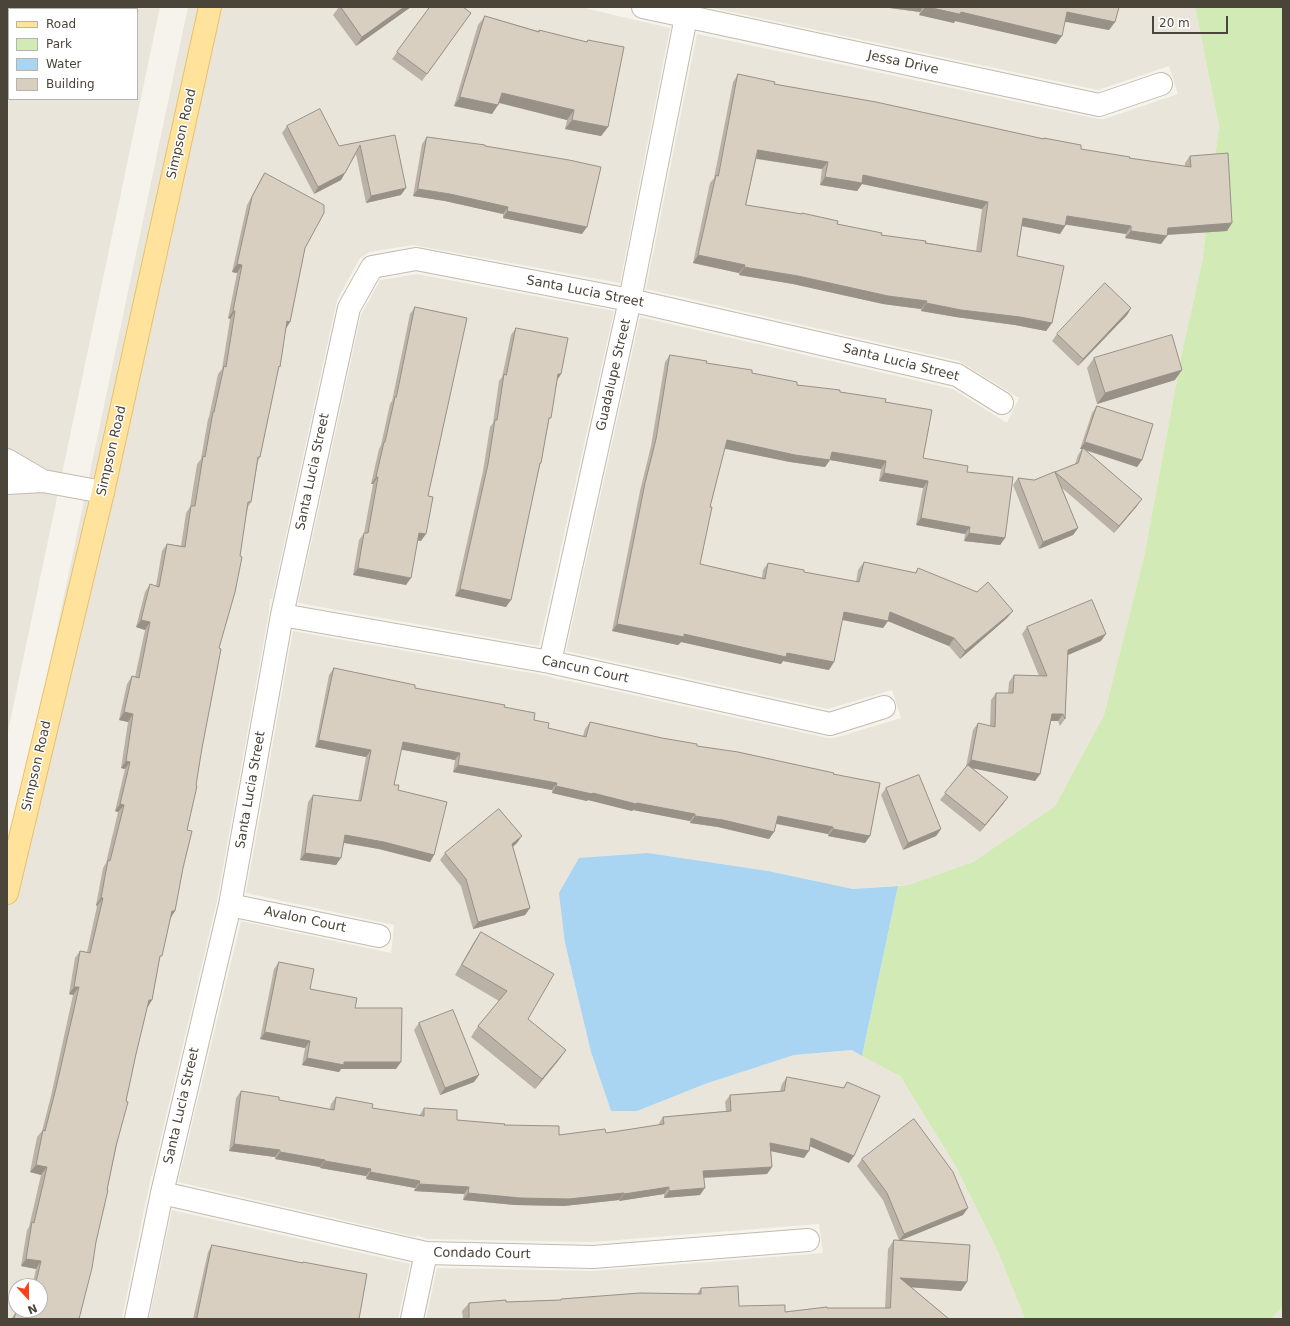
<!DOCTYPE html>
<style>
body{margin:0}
#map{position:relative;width:1290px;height:1326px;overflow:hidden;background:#f6f3ec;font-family:"DejaVu Sans",sans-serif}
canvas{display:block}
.frame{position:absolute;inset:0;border:8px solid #4b4439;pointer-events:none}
.legend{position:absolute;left:8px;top:8px;width:130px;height:92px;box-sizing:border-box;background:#fff;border:1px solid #b7b4b0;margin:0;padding:5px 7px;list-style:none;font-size:12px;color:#4b4439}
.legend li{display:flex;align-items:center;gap:8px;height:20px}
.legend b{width:20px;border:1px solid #b7b4b0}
.north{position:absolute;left:8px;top:1278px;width:40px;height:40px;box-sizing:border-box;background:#fff;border:1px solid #b7b4b0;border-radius:50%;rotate:158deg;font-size:11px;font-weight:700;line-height:16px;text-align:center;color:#4b4439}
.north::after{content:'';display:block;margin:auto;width:14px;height:18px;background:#fc3f1d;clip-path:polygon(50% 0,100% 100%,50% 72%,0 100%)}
.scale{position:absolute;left:1152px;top:16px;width:76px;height:18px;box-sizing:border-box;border:2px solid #4b4439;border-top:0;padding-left:5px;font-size:12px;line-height:14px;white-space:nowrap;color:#4b4439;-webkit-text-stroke:3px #fff;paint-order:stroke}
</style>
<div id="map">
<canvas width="1290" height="1326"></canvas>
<div class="frame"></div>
<ul class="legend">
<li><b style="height:5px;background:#ffe39c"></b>Road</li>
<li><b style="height:11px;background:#d2eab5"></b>Park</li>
<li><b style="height:11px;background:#a9d4f2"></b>Water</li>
<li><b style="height:11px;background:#d8cfc1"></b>Building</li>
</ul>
<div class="north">N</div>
<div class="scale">20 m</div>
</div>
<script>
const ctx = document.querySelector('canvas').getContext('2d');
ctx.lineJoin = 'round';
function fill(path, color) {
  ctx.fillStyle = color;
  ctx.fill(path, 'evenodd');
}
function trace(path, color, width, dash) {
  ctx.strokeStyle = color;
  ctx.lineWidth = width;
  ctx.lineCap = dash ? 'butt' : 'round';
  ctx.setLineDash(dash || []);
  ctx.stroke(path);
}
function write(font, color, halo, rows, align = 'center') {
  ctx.font = font + ' "DejaVu Sans",sans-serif';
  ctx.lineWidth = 3;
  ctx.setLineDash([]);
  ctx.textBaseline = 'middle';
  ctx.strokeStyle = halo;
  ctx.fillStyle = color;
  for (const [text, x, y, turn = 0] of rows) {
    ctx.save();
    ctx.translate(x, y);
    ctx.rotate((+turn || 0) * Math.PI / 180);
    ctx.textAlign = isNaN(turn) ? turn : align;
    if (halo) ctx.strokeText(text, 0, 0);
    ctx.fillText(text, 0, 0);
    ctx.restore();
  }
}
fill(new Path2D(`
 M 7,7 L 160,7 L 7,736 ZM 9,9 L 137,9 L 137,99 L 9,99 Z
 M 188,7 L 580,7 L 670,28 L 620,283 L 413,245 L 369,252 L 360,258 L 337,300 L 272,599 L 270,599 L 269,612 L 217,901 L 152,1176 L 151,1176 L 122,1319 L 7,1319 L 7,866 ZM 16,1286 L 40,1286 L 40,1310 L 16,1310 Z
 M 708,7 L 1195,7 L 1219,126 L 1202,263 L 1183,347 L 1144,557 L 1104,715 L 1055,806 L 973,862 L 908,885 L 853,889 L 768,871 L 648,853 L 565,943 L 591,1052 L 611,1111 L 637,1111 L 705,1084 L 794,1055 L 852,1050 L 900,1076 L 955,1165 L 998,1252 L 1025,1319 L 426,1319 L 437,1268 L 595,1271 L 823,1253 L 819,1224 L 592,1242 L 427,1239 L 417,1235 L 416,1237 L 178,1182 L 241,921 L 391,953 L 394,925 L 246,893 L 293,631 L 548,676 L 559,680 L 560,679 L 828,738 L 834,738 L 901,718 L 892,690 L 828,709 L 566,651 L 640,317 L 953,389 L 1007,423 L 1019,398 L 959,361 L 646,289 L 697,34 L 1098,119 L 1104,119 L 1178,94 L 1169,66 L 1098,90 Z
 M 417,274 L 614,311 L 539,646 L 298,603 L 361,315 L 380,280 Z
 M 172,1210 L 410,1264 L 398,1319 L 149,1319 Z
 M 1283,1307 L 1283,1319 L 1271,1319 Z`), '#eae5da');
fill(new Path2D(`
 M 1195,7 L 1283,7 L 1283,1307 L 1271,1319 L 1025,1319 L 998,1252 L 955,1165 L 900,1076 L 862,1056 L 898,886 L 908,885 L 973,862 L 1055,806 L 1104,715 L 1144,557 L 1183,347 L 1202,263 L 1219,126 Z`), '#d2eab5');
fill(new Path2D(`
 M 648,853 L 768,871 L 853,889 L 898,886 L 862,1056 L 852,1050 L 794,1055 L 705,1084 L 637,1111 L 611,1111 L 591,1052 L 565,943 L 559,893 L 579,858 Z`), '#a9d4f2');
const minor = new Path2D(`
 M 643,7 L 1099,105 L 1161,84
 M 7,460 L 43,481
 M 7,483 L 43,481 L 103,492
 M 282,615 L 550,662 L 830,724 L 884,707
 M 550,662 L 630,300 L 686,17
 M 230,905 L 379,936
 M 162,1193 L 426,1253 L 593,1257 L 808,1240
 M 136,1319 L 162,1193 L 230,905 L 282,615 L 349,308 L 372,267 L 416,259 L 630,300 L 957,375 L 1002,403
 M 412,1319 L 426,1253`);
const major = new Path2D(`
 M 7,893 L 103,492 L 210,7`);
trace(minor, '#c2bbae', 24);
trace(major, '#e6c16a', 24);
trace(minor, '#fff', 22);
trace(major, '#ffe39c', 22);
fill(new Path2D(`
 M 339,7 L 411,7 L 356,46 L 333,15 Z
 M 430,7 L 471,13 L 422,81 L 392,59 Z
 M 882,7 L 1119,7 L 1115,22 L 1109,30 L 1065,21 L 1056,44 L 955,21 L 954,23 L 919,15 L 920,12 Z
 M 485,16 L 538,31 L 539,30 L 586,42 L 588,40 L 608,127 L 601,136 L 565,129 L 567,120 L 499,103 L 492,114 L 454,106 L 478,25 Z
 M 738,74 L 774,84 L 1043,139 L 1044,138 L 1081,149 L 1129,158 L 1185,166 L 1185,163 L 1190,156 L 1232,223 L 1227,231 L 1167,235 L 1161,244 L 1125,238 L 1126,234 L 1066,224 L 1065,226 L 1060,234 L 1022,226 L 1017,256 L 1052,323 L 1046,331 L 1015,325 L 956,317 L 921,311 L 921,309 L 883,304 L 793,284 L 739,275 L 739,273 L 693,263 L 710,183 L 714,178 L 733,82 ZM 756,159 L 822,169 L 820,185 L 857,191 L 862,184 L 982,209 L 976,251 L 881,235 L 837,224 L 746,205 Z
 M 287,126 L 339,146 L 395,135 L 401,195 L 366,203 L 356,154 L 341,180 L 314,194 L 282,133 Z
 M 427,137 L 485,146 L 582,234 L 503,218 L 503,214 L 445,201 L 413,196 L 422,144 Z
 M 265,173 L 305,248 L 290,322 L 286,328 L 260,457 L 258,461 L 251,502 L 248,507 L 219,648 L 171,917 L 159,961 L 152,1000 L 147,1008 L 136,1054 L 96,1242 L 79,1319 L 11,1319 L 16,1312 L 25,1314 L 26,1310 L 40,1310 L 40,1286 L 32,1286 L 36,1269 L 21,1266 L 27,1230 L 29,1227 L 41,1175 L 30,1172 L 37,1137 L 42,1131 L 51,1096 L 73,995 L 69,994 L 75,958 L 80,951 L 87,952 L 97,906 L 96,905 L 103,868 L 106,863 L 118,812 L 115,811 L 125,769 L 121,768 L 128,722 L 119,720 L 127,684 L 132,676 L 135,677 L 145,630 L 136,627 L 145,592 L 150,584 L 156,586 L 162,551 L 167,544 L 181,546 L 186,513 L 190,507 L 197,464 L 201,459 L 208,419 L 209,417 L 218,374 L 222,369 L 230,319 L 228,318 L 237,273 L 232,272 L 247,205 L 260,181 Z
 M 415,307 L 428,496 L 421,541 L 418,540 L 406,585 L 353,575 L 359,540 L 364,533 L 373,484 L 371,484 L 379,449 L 381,445 L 390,404 L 392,401 L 410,314 Z
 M 1131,308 L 1127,315 L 1078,366 L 1052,341 L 1057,334 Z
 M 516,328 L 561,374 L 557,381 L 540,465 L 506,607 L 455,596 L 483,471 L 490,427 L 493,423 L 499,381 L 502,377 L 511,335 Z
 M 670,355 L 752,373 L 797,385 L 840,392 L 885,402 L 923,458 L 967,472 L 1005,538 L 1000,545 L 964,541 L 965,534 L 916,525 L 923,488 L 879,481 L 881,469 L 830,460 L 825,467 L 790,462 L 725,448 L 710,507 L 700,564 L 762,578 L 763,570 L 768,563 L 804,572 L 856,582 L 858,570 L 864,562 L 915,573 L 918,568 L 1007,618 L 960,659 L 949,646 L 888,621 L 883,628 L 842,620 L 829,670 L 783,661 L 781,664 L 681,642 L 678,645 L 612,631 L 640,491 L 651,446 L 665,362 Z
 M 1094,358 L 1175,380 L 1097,404 L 1087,368 Z
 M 1097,406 L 1142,460 L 1137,467 L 1087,451 L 1137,506 L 1114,533 L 1062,488 L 1078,528 L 1073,535 L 1039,549 L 1013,485 L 1018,478 L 1034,480 L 1075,464 L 1078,455 L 1082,449 L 1080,449 L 1092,413 Z
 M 1027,627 L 1101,641 L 1068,655 L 1065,719 L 1060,726 L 1058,721 L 1051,721 L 1040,774 L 1035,781 L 973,768 L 1003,804 L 980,832 L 940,800 L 966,767 L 973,730 L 978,723 L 990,726 L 991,700 L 996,693 L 1008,693 L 1009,682 L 1014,675 L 1039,676 L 1022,634 Z
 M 334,668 L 415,688 L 504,707 L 534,720 L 548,728 L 583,736 L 585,729 L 590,722 L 697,746 L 833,774 L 870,836 L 865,843 L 828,836 L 828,834 L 776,824 L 774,832 L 769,839 L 718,827 L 690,823 L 690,821 L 633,810 L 632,811 L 588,800 L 587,801 L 552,793 L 552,790 L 453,772 L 455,760 L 401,749 L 394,785 L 398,790 L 434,855 L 430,862 L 379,849 L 343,843 L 336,865 L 300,860 L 308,802 L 313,795 L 358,801 L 366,757 L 315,747 L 329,675 Z
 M 886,788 L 941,829 L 936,836 L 903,850 L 881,795 Z
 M 517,843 L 513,847 L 530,908 L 525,915 L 473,929 L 461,886 L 440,860 L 445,853 Z
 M 481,932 L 528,1019 L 566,1050 L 558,1061 L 535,1089 L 471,1037 L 478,1026 L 499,1001 L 455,975 L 474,942 Z
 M 279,962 L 310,989 L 355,1008 L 396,1069 L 341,1069 L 339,1072 L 302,1065 L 305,1048 L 260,1039 L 274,969 Z
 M 419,1023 L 479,1075 L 474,1082 L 440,1095 L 414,1030 Z
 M 787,1077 L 843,1088 L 847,1082 L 849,1163 L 810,1146 L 804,1158 L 771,1151 L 772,1167 L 767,1174 L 704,1178 L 700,1195 L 664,1198 L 664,1194 L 619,1201 L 619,1200 L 564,1206 L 515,1205 L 463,1200 L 464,1194 L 414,1191 L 415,1188 L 366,1179 L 366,1176 L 320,1168 L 320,1167 L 275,1159 L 275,1157 L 229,1151 L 236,1098 L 241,1091 L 279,1100 L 330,1109 L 331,1104 L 336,1097 L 372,1108 L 419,1116 L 424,1108 L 457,1120 L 504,1125 L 559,1135 L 606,1133 L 658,1125 L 663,1117 L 726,1111 L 725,1102 L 730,1095 L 780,1091 L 782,1084 Z
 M 862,1159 L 963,1215 L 901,1240 L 967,1282 L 961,1291 L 911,1287 L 949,1319 L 463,1319 L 462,1311 L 469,1303 L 561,1300 L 561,1299 L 697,1294 L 701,1288 L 739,1306 L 785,1312 L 827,1308 L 885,1308 L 888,1249 L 894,1240 L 899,1240 L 883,1200 L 857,1166 Z
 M 212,1245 L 302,1263 L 303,1262 L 359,1319 L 193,1319 L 208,1252 Z`), '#bab2a6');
fill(new Path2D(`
 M 404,7 L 411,7 L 356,46 L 362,37 Z
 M 882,7 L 923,7 L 920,12 Z
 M 925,7 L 961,12 L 1062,36 L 1056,44 L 955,21 L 954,23 L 919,15 Z
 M 1067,12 L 1115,22 L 1109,30 L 1061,21 Z
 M 502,93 L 574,110 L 567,120 L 496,102 Z
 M 460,97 L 498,105 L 492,114 L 454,106 Z
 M 572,120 L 608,127 L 601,136 L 565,129 Z
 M 758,150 L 828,162 L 822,169 L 753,158 Z
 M 345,173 L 341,180 L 314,194 L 318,187 Z
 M 863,175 L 988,202 L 982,209 L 862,184 L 857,191 L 820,185 L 825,177 Z
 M 406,188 L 401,195 L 366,203 L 371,196 Z
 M 418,189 L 450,194 L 508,207 L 503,214 L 445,201 L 413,196 Z
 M 507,211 L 587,227 L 582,234 L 503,218 Z
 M 1067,216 L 1131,226 L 1126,234 L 1062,224 Z
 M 1023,218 L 1065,226 L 1060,234 L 1017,225 Z
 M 1232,223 L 1227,231 L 1163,235 L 1167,236 L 1161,244 L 1125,238 L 1131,231 Z
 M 698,255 L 745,265 L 739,273 L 693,263 Z
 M 237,264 L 242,265 L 237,273 L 232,272 Z
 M 744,267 L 798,276 L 927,301 L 921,309 L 883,304 L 793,284 L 739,275 Z
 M 926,303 L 1020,317 L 1052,323 L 1046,331 L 1015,325 L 956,317 L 921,311 Z
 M 1131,308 L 1127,315 L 1078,366 L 1083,359 Z
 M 233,311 L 235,311 L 230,319 L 228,318 Z
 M 287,321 L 290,322 L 285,330 Z
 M 1182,370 L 1175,380 L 1097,404 L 1105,393 Z
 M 558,374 L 561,374 L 556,381 Z
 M 727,440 L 832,452 L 886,461 L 881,469 L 830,460 L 825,467 L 790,462 L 721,448 Z
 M 1085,442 L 1142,460 L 1137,467 L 1083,449 L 1083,448 L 1082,449 L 1080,449 Z
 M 884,473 L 928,481 L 923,488 L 879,481 Z
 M 376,477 L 378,477 L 373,484 L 371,484 Z
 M 1142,499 L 1137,506 L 1114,533 L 1119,526 Z
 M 921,518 L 970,527 L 965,534 L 916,525 Z
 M 1078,528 L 1073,535 L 1039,549 L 1043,542 Z
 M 419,533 L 426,534 L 421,541 L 414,540 Z
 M 969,533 L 1005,538 L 1000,545 L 964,541 Z
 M 358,568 L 411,578 L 406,585 L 353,575 Z
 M 460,589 L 511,600 L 506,607 L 455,596 Z
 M 1013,611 L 1007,618 L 960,659 L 965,651 Z
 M 844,612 L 888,621 L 883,628 L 838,619 Z
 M 890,612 L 954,638 L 949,646 L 885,620 Z
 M 141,620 L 150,622 L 145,630 L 136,627 Z
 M 617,624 L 684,634 L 834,662 L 829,670 L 783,661 L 781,664 L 681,642 L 678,645 L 612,631 Z
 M 1106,634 L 1101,641 L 1063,657 L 1068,650 Z
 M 124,712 L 133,714 L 128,722 L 119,720 Z
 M 1052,714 L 1063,714 L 1058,721 L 1048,721 Z
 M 319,740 L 371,750 L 366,757 L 315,747 Z
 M 403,742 L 460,753 L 455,760 L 398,749 Z
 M 971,760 L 1040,774 L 1035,781 L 966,767 Z
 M 126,761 L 130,762 L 125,769 L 121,768 Z
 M 458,765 L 557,783 L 552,790 L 453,772 Z
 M 556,786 L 593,793 L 695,814 L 690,821 L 633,810 L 632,811 L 588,800 L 587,801 L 552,793 Z
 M 1008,797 L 1003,804 L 980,832 L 985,825 Z
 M 120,804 L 124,805 L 118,812 L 115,811 Z
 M 695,816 L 723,820 L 774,832 L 769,839 L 718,827 L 690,823 Z
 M 778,816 L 833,827 L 828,834 L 773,823 Z
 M 833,829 L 870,836 L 865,843 L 828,836 Z
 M 941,829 L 936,836 L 903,850 L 908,843 Z
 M 345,835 L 384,842 L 434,855 L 430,862 L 379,849 L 340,842 Z
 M 522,836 L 517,843 L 507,851 L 512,844 Z
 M 305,853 L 341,858 L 336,865 L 300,860 Z
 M 101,898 L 103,898 L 97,906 L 96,905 Z
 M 530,908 L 525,915 L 473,929 L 478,922 Z
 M 172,911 L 175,911 L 170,919 Z
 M 74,987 L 79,987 L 73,995 L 69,994 Z
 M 149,1000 L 152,1000 L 147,1008 Z
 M 265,1032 L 310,1041 L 305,1048 L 260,1039 Z
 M 566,1050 L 558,1061 L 535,1089 L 542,1079 Z
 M 307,1058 L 401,1062 L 396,1069 L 341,1069 L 339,1072 L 302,1065 Z
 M 479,1075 L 474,1082 L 440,1095 L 445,1088 Z
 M 811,1138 L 854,1156 L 849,1163 L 807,1145 Z
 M 770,1143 L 809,1151 L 804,1158 L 765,1150 Z
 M 234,1144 L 280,1150 L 275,1157 L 229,1151 Z
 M 280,1152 L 325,1160 L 320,1167 L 275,1159 Z
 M 325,1161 L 371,1169 L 366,1176 L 320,1168 Z
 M 36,1165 L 47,1167 L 41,1175 L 30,1172 Z
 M 772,1167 L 767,1174 L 698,1178 L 703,1171 Z
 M 370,1172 L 420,1181 L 415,1188 L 366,1179 Z
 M 419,1184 L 469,1187 L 464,1194 L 414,1191 Z
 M 669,1187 L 664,1194 L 619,1201 L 624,1194 Z
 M 705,1188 L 700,1195 L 664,1198 L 669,1191 Z
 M 468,1193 L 624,1193 L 619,1200 L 564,1206 L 515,1205 L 463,1200 Z
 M 968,1208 L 963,1215 L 899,1241 L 904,1234 Z
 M 26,1259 L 41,1261 L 36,1269 L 21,1266 Z
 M 900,1278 L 967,1282 L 961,1291 L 894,1286 Z`), '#979187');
const building = new Path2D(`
 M 341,7 L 404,7 L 362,37 Z
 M 430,7 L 463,7 L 471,13 L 427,74 L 397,52 Z
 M 928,7 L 1119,7 L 1115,22 L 1067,12 L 1062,36 L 961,12 L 960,14 Z
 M 485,16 L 539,32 L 539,30 L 587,42 L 588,40 L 624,47 L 608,127 L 572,120 L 574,110 L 502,93 L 498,105 L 460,97 Z
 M 738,74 L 775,82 L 774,84 L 876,102 L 1044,139 L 1044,138 L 1081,145 L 1081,149 L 1130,157 L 1129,158 L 1191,167 L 1190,156 L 1228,153 L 1232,223 L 1168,228 L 1167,236 L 1131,231 L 1131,226 L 1067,216 L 1065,226 L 1023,218 L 1017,256 L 1064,266 L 1052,323 L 1020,317 L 961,310 L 926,303 L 927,301 L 888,296 L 798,276 L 744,267 L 745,265 L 698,255 L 716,175 L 718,176 ZM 758,150 L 828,162 L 825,177 L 862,183 L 863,175 L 988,202 L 981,252 L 925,243 L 926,241 L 881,235 L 882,233 L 837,224 L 838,221 L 802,213 L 802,214 L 746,205 Z
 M 320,109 L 339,146 L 395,135 L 406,188 L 371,196 L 360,145 L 345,173 L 318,187 L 287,126 Z
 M 427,137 L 485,145 L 485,146 L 569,160 L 601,167 L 587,227 L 507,211 L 508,207 L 450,194 L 418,189 Z
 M 265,173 L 324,205 L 324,213 L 305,248 L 290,322 L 287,321 L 280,367 L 279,366 L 260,457 L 258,457 L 251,502 L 248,502 L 240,556 L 242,557 L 235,592 L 219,648 L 221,649 L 202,748 L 196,785 L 197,786 L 187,830 L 192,831 L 183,868 L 175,911 L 172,911 L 162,956 L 160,956 L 152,1000 L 149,1000 L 136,1054 L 126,1101 L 128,1102 L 116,1146 L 107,1190 L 108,1190 L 96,1242 L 92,1268 L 79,1319 L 14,1319 L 16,1312 L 28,1315 L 29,1310 L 40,1310 L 40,1286 L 35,1286 L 41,1261 L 26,1259 L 32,1222 L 34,1223 L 47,1167 L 36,1165 L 43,1130 L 45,1131 L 56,1088 L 79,987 L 74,987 L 80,951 L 90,953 L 103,898 L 101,898 L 108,860 L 110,861 L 124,805 L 120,804 L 130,762 L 126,761 L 133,714 L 124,712 L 132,676 L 139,678 L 150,622 L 141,620 L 150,584 L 159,587 L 167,544 L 185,547 L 191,506 L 195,506 L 203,456 L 205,457 L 213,412 L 214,412 L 224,366 L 226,367 L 235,311 L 233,311 L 242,265 L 237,264 L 252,197 Z
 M 1105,283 L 1131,308 L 1083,359 L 1057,334 Z
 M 415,307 L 467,318 L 428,496 L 433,497 L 426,534 L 419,533 L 411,578 L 358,568 L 364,533 L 368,533 L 378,477 L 376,477 L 384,442 L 385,442 L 395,397 L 396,397 Z
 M 516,328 L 568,338 L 561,374 L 558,374 L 551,418 L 549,418 L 541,463 L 540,463 L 511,600 L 460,589 L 488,464 L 495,420 L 497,420 L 504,374 L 506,375 Z
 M 1172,335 L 1182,370 L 1105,393 L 1094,358 Z
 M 670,355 L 707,361 L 706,363 L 752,370 L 752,373 L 797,382 L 797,385 L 840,390 L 840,392 L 886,399 L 885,402 L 932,410 L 923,458 L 968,466 L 967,472 L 1013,477 L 1005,538 L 969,533 L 970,527 L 921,518 L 928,481 L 884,473 L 886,461 L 832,452 L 830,460 L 795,455 L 727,440 L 710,507 L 712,507 L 700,564 L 765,579 L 768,563 L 804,570 L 804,572 L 859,582 L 864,562 L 916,573 L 918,568 L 977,592 L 988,582 L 1013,611 L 965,651 L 954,638 L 890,612 L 888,621 L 844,612 L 834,662 L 787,653 L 786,657 L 684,634 L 684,637 L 617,624 L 645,483 L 656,439 Z
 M 1097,406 L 1153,424 L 1142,460 L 1085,442 Z
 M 1083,448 L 1142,499 L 1119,526 L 1055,472 L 1078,463 Z
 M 1055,472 L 1078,528 L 1043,542 L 1018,478 L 1034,480 Z
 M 1092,600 L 1106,634 L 1068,650 L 1065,719 L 1063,714 L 1052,714 L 1040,774 L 971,760 L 978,723 L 995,727 L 996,693 L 1013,693 L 1014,675 L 1047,676 L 1027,627 Z
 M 334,668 L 415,685 L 415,688 L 505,705 L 504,707 L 535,713 L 534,720 L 549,723 L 548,728 L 586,737 L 590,722 L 662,738 L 697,744 L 697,746 L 738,752 L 834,773 L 833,774 L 880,783 L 870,836 L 833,829 L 833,827 L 778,816 L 774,832 L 723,820 L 695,816 L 695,814 L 637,803 L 636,804 L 593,793 L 592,794 L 556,786 L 557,783 L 458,765 L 460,753 L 403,742 L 394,785 L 399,785 L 398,790 L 447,802 L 434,855 L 384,842 L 345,835 L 341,858 L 305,853 L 313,795 L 361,801 L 371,750 L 319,740 Z
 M 968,765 L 1008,797 L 985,825 L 945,793 Z
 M 919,775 L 941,829 L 908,843 L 886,788 Z
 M 499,809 L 522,836 L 512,844 L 530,908 L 478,922 L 466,879 L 445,853 Z
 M 481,932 L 554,974 L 528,1019 L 566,1050 L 542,1079 L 478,1026 L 507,991 L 462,965 Z
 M 279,962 L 314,969 L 310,989 L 357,998 L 355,1008 L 402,1008 L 401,1062 L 344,1062 L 344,1065 L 307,1058 L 310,1041 L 265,1032 Z
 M 453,1010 L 479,1075 L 445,1088 L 419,1023 Z
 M 787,1077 L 844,1088 L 847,1082 L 880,1096 L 854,1156 L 811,1138 L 809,1151 L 770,1143 L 772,1167 L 703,1171 L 705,1188 L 669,1191 L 669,1187 L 624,1194 L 624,1193 L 569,1199 L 520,1198 L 468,1193 L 469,1187 L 419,1184 L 420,1181 L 370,1172 L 371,1169 L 325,1161 L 325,1160 L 280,1152 L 280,1150 L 234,1144 L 241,1091 L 279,1097 L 279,1100 L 334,1110 L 336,1097 L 373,1104 L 372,1108 L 424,1116 L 424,1108 L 457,1110 L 457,1120 L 505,1124 L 504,1125 L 559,1126 L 559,1135 L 605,1129 L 606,1133 L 664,1124 L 663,1117 L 731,1111 L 730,1095 L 784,1091 Z
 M 914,1119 L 953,1172 L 968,1208 L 904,1234 L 887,1193 L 862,1159 Z
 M 894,1240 L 970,1245 L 967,1282 L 900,1278 L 949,1319 L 469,1319 L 469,1303 L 506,1300 L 506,1302 L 561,1300 L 561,1299 L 640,1293 L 701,1294 L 701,1288 L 738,1286 L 739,1306 L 785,1305 L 785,1312 L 827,1307 L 827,1308 L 890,1308 Z
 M 212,1245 L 303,1263 L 303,1262 L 367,1274 L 359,1319 L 197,1319 Z`);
fill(building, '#d8cfc1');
trace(building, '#979187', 1);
write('13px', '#4b4439', '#fff', [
 ["Jessa Drive",903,63,12],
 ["Simpson Road",182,134,-77],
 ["Santa Lucia Street",585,292,11],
 ["Santa Lucia Street",901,363,14],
 ["Guadalupe Street",614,375,-77],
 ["Simpson Road",112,451,-77],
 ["Santa Lucia Street",313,472,-78],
 ["Cancun Court",585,670,12],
 ["Simpson Road",37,766,-77],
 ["Santa Lucia Street",251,790,-80],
 ["Avalon Court",305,920,12],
 ["Santa Lucia Street",182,1106,-77],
 ["Condado Court",482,1254,1]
]);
</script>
